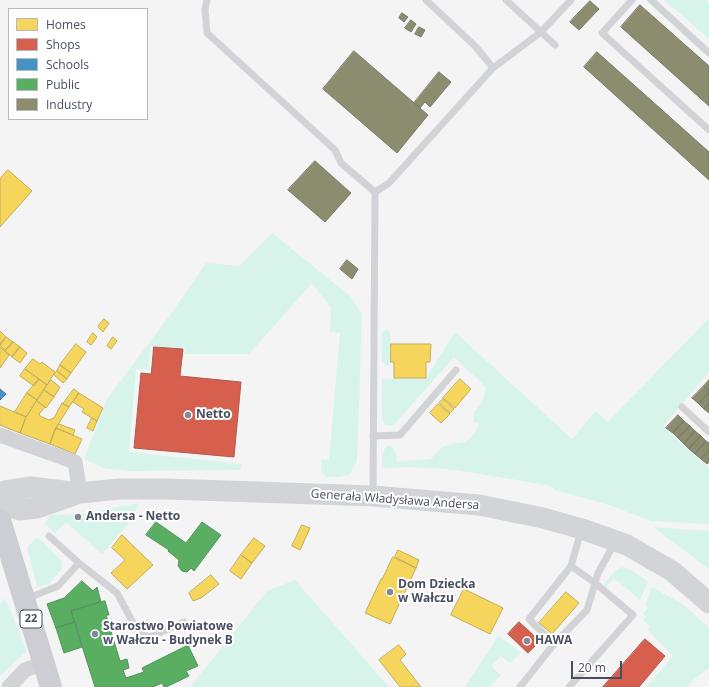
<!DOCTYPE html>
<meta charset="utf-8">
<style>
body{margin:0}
#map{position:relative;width:709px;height:687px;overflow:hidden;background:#f4f4f4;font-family:"Open Sans",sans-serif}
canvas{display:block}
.legend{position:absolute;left:8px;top:8px;width:140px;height:112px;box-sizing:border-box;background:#fff;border:1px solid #b6b9c0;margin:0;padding:5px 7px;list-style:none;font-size:12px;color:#484f62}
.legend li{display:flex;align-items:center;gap:8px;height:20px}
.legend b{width:20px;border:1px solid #b6b9c0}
.scale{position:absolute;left:571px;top:661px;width:51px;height:18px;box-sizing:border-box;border:2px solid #484f62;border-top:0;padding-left:5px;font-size:12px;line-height:14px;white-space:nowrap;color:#484f62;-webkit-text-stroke:3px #fff;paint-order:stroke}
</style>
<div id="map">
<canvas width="709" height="687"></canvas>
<ul class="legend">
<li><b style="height:11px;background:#f6d55c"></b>Homes</li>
<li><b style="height:11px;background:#d6604d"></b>Shops</li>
<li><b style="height:11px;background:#4393c3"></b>Schools</li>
<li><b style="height:11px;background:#5aae61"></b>Public</li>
<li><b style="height:11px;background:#8c8c6e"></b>Industry</li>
</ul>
<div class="scale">20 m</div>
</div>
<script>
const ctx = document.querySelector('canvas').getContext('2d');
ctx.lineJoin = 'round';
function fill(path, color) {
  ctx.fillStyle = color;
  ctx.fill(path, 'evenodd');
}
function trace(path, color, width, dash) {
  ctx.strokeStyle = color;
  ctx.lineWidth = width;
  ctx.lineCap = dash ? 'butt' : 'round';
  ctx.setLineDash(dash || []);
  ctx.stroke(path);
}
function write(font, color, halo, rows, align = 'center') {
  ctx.font = font + ' "Open Sans",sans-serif';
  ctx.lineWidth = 4;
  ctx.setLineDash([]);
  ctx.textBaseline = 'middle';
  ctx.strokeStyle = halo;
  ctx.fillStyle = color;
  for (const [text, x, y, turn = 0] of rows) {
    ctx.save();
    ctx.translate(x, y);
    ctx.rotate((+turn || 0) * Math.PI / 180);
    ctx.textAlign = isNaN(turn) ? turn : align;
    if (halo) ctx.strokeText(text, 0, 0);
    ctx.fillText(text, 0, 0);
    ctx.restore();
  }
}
fill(new Path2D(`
 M 664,0 L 706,0 L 709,3 L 709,39 Z
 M 272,233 L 350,296 L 362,314 L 357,461 L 349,475 L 337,477 L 326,477 L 321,470 L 322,459 L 329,460 L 340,333 L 330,332 L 331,308 L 312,283 L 249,354 L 184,354 L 185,348 L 151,346 L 148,370 L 136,369 L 129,452 L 232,463 L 242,465 L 240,470 L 129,471 L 104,468 L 84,459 L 107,399 L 173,311 L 206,263 L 239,266 Z
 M 709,318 L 709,372 L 663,426 L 701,462 L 709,467 L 709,524 L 651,521 L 609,505 L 555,490 L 551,486 C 496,477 439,463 383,468 C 382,460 380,454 387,446 L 391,446 C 396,452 396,455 397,462 L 431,459 L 442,447 L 451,444 L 465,442 L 473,435 L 479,424 L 474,422 L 474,413 L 483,401 L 486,387 L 454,357 L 393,426 L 385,425 L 382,420 L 382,379 L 426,378 L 455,332 L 572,439 L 596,411 L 608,422 Z
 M 388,330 L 390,332 L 391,362 L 387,366 L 382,362 L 381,333 L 384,331 Z
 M 140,503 L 127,525 L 102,554 L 66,522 L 55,533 L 45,524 L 50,515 L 82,514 Z
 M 653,527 L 709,531 L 709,569 Z
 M 38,537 L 61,560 L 62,569 L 49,584 L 37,587 L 27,547 Z
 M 622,567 L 632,570 L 648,582 L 640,600 L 614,578 L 606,587 L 604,584 L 616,570 Z
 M 295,580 L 389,687 L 190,687 L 267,591 Z
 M 652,587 L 684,605 L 709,628 L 709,668 L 695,678 L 687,687 L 646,687 L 673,656 L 648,630 L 650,627 L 643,620 L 646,616 L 643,614 L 648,608 L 645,606 Z
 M 5,598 L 27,651 L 0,676 L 0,604 Z
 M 498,636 L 521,652 L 510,663 L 501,656 L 491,666 L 501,675 L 490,687 L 465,687 Z`), '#d7f4ea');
const homes = new Path2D(`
 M 8,170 L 32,191 L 0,227 L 0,179 Z
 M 104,319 L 109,323 L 103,332 L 98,327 Z
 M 0,331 L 6,337 L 0,345 Z
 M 93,333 L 97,337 L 91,345 L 87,342 Z
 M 6,337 L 13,342 L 5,351 L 0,345 Z
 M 113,337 L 117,341 L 111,349 L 107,346 Z
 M 13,342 L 20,347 L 12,357 L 5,351 Z
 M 76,344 L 86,352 L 71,373 L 60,365 Z
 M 391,344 L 431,344 L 430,362 L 426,362 L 426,378 L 394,378 L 394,362 L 391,362 Z
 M 0,347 L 9,355 L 0,368 Z
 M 20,347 L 27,353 L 20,363 L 12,357 Z
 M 33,359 L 40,364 L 42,362 L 55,372 L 47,385 L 25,369 Z
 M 60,365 L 71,373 L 67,379 L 57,371 Z
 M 25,369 L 39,379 L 34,386 L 20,376 Z
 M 57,371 L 67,379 L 63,383 L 54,375 Z
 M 39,379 L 47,385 L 37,400 L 27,393 Z
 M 460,379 L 471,389 L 455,408 L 443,398 Z
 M 51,380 L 60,387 L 54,397 L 44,390 Z
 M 74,389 L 79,393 L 69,407 L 63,404 Z
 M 44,390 L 54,397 L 46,408 L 37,401 Z
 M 27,393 L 37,400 L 26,417 L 15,412 Z
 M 79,393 L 103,408 L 97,421 L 82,412 L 84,409 L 73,402 Z
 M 443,399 L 454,409 L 450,413 L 439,403 Z
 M 37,401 L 45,407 L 39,414 L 40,416 L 49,420 L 54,418 L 62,403 L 69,407 L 56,428 L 50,444 L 20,433 L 26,417 Z
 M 438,404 L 450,414 L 441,423 L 430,413 Z
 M 0,406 L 26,417 L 20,433 L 0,425 Z
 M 92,418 L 97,421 L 93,431 L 87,428 Z
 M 59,424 L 75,430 L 73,435 L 56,428 Z
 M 56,428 L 82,439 L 75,454 L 50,444 Z
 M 302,525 L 310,528 L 300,550 L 292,546 Z
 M 122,535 L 153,565 L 127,589 L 111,573 L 125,560 L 112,548 Z
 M 254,538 L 265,546 L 252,563 L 241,555 Z
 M 398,550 L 419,560 L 416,568 L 395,557 Z
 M 241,555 L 252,563 L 241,579 L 230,571 Z
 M 393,557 L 416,568 L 390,624 L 365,613 L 381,579 L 382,579 Z
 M 211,575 L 219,584 L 201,598 L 193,601 L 189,593 Z
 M 464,589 L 503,608 L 490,634 L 451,615 Z
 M 566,592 L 579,603 L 552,634 L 539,623 Z
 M 399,645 L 406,654 L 400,660 L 421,687 L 400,687 L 379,660 Z`);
fill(homes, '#f6d55c');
trace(homes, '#c2ad5e', 1);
const shops = new Path2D(`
 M 154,347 L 183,349 L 180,376 L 241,382 L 234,457 L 134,448 L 141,373 L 151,374 Z
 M 519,622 L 540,641 L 528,653 L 508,634 Z
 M 645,639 L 665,656 L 639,687 L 603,687 Z`);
fill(shops, '#d6604d');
trace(shops, '#ab5b53', 1);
const schools = new Path2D(`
 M 0,389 L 6,394 L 0,400 Z`);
fill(schools, '#4393c3');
trace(schools, '#447fa6', 1);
const public = new Path2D(`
 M 156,522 L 186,543 L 202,522 L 221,535 L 194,571 L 191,568 L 187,572 L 182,571 L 178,566 L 179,560 L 168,551 L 169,550 L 146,535 Z
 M 82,581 L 93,591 L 97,587 L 101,602 L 71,611 L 75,622 L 56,628 L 47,604 L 64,598 Z
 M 105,601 L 109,615 L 106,615 L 120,661 L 127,659 L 129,668 L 123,670 L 126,678 L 144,672 L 142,668 L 188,645 L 198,666 L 186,671 L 189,676 L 166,687 L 164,687 L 162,683 L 153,687 L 95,687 L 71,611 Z
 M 75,622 L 82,647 L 64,653 L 56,628 Z`);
fill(public, '#5aae61');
trace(public, '#559261', 1);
const industry = new Path2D(`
 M 590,1 L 599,9 L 579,30 L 570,22 Z
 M 640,5 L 709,66 L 709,106 L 621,27 Z
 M 402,13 L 408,17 L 404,22 L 399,18 Z
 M 411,20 L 416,24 L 411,32 L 405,28 Z
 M 419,27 L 425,30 L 421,37 L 415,34 Z
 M 354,51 L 428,115 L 397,153 L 323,89 Z
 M 597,52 L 709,152 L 709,180 L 584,67 Z
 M 439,72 L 451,82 L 430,107 L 425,102 L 420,108 L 414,103 Z
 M 315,161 L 351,193 L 325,222 L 288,190 Z
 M 347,260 L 358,269 L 352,279 L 340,269 Z
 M 709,380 L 709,391 L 704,386 Z
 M 704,386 L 709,392 L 699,404 L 692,398 Z
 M 709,392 L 709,404 L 704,409 L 699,404 Z
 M 709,404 L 709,413 L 704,409 Z
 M 678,415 L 684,421 L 673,433 L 666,428 Z
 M 684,421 L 690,426 L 678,438 L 673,433 Z
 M 690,426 L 695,431 L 684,444 L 678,438 Z
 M 695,431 L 701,436 L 689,449 L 684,444 Z
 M 701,436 L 706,441 L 695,454 L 689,449 Z
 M 706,441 L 709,443 L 709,450 L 701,459 L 695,454 Z
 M 709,450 L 709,462 L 707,464 L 701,459 Z`);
fill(industry, '#8c8c6e');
trace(industry, '#787a6a', 1);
trace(new Path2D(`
 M 207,0 L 205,10 L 207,33 L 335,150 L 341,163 L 375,192 L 373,494
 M 426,0 L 476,47 L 493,68
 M 506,0 L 555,45
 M 632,0 L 602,33 L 709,130
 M 651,0 L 709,53
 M 375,192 L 389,183 L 493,68 L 541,32 L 571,0
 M 682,407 L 709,432
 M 373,436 L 400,435 L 456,370
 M 49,536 L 79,563 L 117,593 L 139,634 L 150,637 L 184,622
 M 26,599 L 58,586 L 79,563
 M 554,644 L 529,619 L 571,566 L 581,531
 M 520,687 L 554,644 L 587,610 L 598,573 L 615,542
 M 569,687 L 633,615 L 595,583 L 571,566`), '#d2d3d7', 7);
trace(new Path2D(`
 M 0,435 L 75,462 L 80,493
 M 9,687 L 25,670 L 44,663`), '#d2d3d7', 15);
trace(new Path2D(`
 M 0,495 L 5,491 L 31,487 L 80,493 L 119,489 L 168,489 L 373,496 L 479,505 L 543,518 L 582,529 L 627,545 L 672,571 L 709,603
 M 0,503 L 19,510 L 37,508 L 74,495`), '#d2d4d8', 21);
trace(new Path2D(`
 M 0,520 L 51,687`), '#ccced4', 22);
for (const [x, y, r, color] of [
 [188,415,4,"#848995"],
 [78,517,4,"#848995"],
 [390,592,4,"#848995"],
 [95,634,4,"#848995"],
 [527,641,4,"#848995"]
]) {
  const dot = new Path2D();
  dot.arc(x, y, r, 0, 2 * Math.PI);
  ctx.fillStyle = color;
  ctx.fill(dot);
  trace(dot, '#fff', 1.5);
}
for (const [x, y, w] of [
 [31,619,22]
]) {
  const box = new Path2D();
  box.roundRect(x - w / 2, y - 9, w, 18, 3);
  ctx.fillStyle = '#fff';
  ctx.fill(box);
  trace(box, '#484f62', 1);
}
write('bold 11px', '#484f62', null, [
 ["22",31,619]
]);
write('bold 12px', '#484f62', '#fff', [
 ["Netto",196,415],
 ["Andersa - Netto",86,517],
 ["Dom Dziecka",398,585],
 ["w Wałczu",398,599],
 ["Starostwo Powiatowe",103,627],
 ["w Wałczu - Budynek B",103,641],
 ["HAWA",535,641]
], 'left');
write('12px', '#484f62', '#fff', [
 ["Generała Władysława Andersa",395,500,4]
]);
</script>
